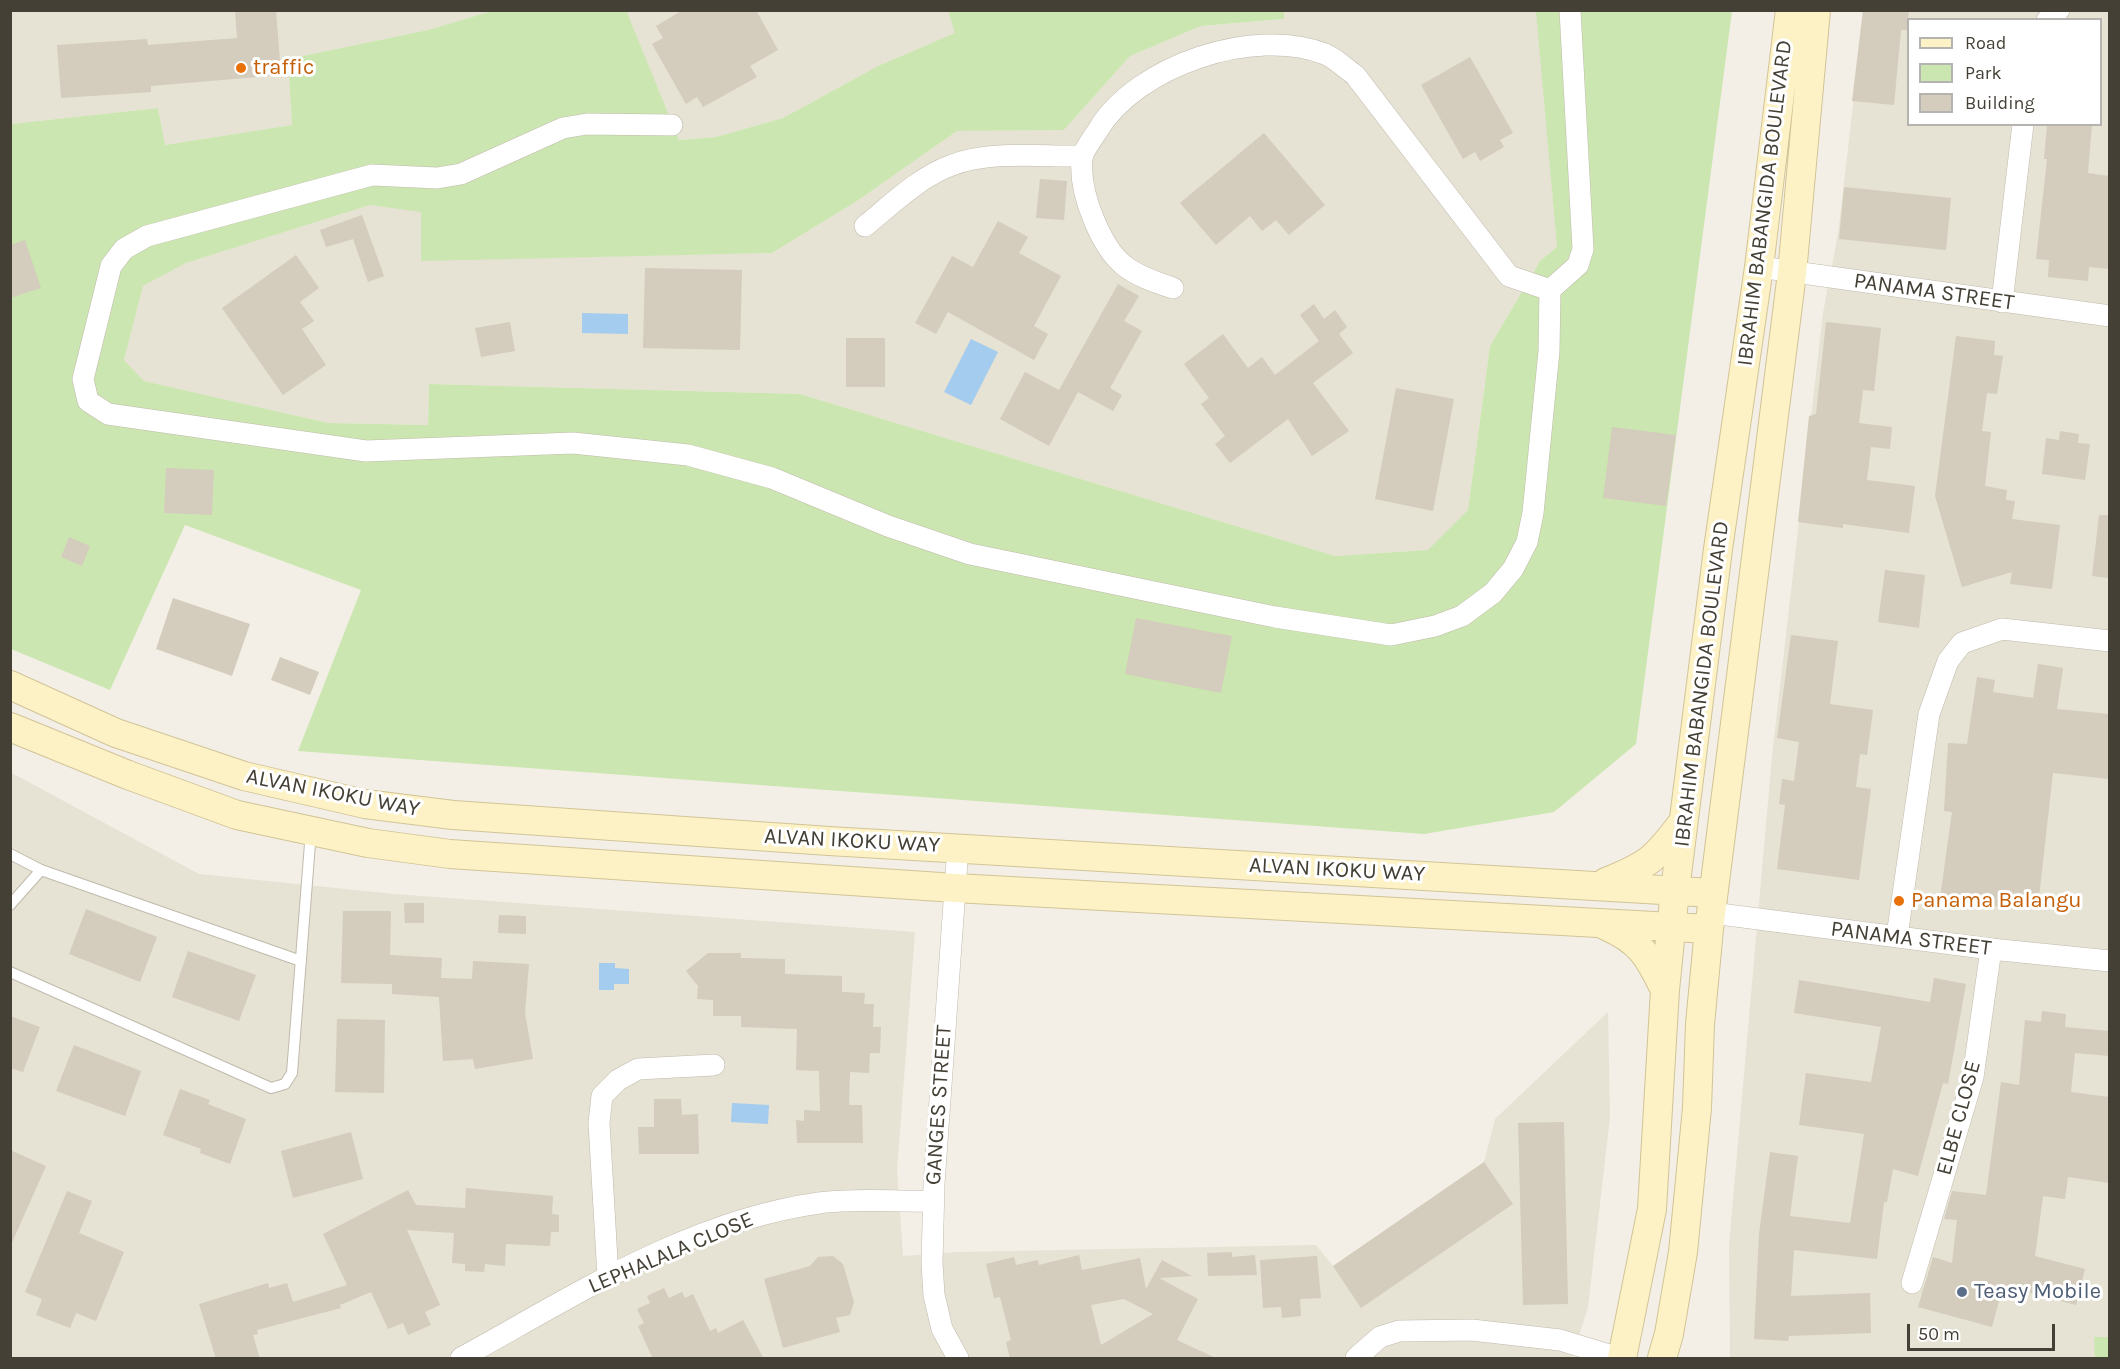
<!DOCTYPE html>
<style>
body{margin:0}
#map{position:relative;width:2120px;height:1369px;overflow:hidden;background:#f3efe6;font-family:Karla,sans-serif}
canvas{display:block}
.frame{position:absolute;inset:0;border:12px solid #454036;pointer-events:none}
.legend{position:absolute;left:1907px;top:18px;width:195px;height:108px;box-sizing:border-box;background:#fff;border:2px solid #b5b3af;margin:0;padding:8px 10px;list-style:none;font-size:18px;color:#454036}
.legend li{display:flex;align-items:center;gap:12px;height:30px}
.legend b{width:30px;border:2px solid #b5b3af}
.scale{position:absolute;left:1907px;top:1324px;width:148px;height:27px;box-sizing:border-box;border:3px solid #454036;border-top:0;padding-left:8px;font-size:18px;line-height:21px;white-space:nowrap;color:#454036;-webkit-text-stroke:4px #fff;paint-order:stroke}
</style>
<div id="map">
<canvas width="2120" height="1369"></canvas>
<div class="frame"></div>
<ul class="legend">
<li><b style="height:8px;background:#fdf2c6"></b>Road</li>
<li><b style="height:16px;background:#cbe6b0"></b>Park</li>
<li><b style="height:16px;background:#d4ccbc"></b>Building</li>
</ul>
<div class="scale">50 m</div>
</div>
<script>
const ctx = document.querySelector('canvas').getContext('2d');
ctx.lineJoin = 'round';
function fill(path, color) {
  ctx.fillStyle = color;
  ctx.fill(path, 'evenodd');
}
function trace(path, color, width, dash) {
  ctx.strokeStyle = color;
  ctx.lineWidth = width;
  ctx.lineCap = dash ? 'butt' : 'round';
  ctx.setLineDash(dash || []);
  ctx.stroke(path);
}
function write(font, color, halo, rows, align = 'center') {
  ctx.font = font + ' Karla,sans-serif';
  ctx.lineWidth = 6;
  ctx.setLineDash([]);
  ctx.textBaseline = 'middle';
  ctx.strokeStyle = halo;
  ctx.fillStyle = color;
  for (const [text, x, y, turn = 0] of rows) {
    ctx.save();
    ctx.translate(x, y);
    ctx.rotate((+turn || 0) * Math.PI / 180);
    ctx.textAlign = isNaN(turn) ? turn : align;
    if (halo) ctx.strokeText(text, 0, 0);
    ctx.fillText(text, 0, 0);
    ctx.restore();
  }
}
fill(new Path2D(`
 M 1284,10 L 1537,12 L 1557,247 L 1540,261 L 1490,346 L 1468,510 L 1429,550 L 1335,556 L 800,394 L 429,384 L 428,425 L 328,423 L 144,381 L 124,360 L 143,286 L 186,263 L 370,205 L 421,211 L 421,260 L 772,253 L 857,201 L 957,131 L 1064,130 L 1130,56 L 1201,26 L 1284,19 Z
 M 10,11 L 492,11 L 428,30 L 288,59 L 292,125 L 165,145 L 158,108 L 11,124 Z
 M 626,11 L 948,11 L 956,33 L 878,66 L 783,118 L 716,137 L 679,140 Z
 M 1864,11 L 2109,11 L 2109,1337 L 2095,1337 L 2095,1358 L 1709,1358 L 1730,1357 L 1729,1245 L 1772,756 L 1823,313 L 1838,234 ZM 1908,20 L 2100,20 L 2100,124 L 1908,124 Z
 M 10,772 L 199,874 L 394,894 L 915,932 L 897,1171 L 903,1256 L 959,1252 L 1316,1245 L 1333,1266 L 1484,1162 L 1495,1119 L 1608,1012 L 1610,1117 L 1588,1307 L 1572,1358 L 11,1358 Z`), '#e6e2d4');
fill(new Path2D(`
 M 626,10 L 679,140 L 716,137 L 783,118 L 878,66 L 955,33 L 948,11 L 1284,11 L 1284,19 L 1201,26 L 1130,56 L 1064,130 L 957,131 L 857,201 L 772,253 L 421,261 L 421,212 L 370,205 L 186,263 L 143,286 L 124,360 L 144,381 L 328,423 L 428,425 L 429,384 L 800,394 L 1335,556 L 1428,550 L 1468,510 L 1490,346 L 1540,261 L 1557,247 L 1536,11 L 1732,11 L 1636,744 L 1554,812 L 1424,834 L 298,751 L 361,590 L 185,525 L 110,690 L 11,649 L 11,124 L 158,108 L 165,145 L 292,125 L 288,59 L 428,30 L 492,11 Z
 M 2094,1337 L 2109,1337 L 2109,1358 L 2095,1358 Z`), '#cbe6b0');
fill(new Path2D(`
 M 582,313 L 628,314 L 628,334 L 582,333 Z
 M 971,339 L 998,352 L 971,405 L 944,392 Z
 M 599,963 L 615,963 L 615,968 L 629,969 L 629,984 L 614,984 L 614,990 L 599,990 Z
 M 732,1103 L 769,1105 L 768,1124 L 731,1122 Z`), '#a3ccee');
fill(new Path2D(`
 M 235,10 L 276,10 L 281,75 L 151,86 L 151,92 L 61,98 L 57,45 L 147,39 L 148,45 L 237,38 Z
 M 683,10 L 756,10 L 778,50 L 750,66 L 757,77 L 703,107 L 697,97 L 686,104 L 652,44 L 663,38 L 656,26 Z
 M 1863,10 L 1909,10 L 1907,30 L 1901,30 L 1894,105 L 1852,101 Z
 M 1470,57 L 1513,133 L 1500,140 L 1504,147 L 1480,161 L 1475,152 L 1463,159 L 1421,85 Z
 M 2047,124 L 2092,124 L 2088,173 L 2109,176 L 2109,269 L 2089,267 L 2088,281 L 2048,277 L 2049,260 L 2036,259 L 2047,159 L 2044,159 Z
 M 1264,133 L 1325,205 L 1289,235 L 1276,220 L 1262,231 L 1250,216 L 1216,245 L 1180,203 Z
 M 1040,179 L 1067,181 L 1064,220 L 1036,218 Z
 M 1844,187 L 1951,198 L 1946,250 L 1839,239 Z
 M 362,215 L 384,276 L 368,282 L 353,239 L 326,247 L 320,230 Z
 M 998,221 L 1028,237 L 1019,253 L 1061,276 L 1034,326 L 1048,334 L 1034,360 L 948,312 L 936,334 L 915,323 L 952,256 L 973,267 Z
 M 25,240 L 41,288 L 10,298 L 10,245 Z
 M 296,255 L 319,288 L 300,302 L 314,321 L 302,329 L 326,365 L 283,395 L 222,308 Z
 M 645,268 L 742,270 L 740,350 L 643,348 Z
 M 1118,284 L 1139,296 L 1124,321 L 1142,331 L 1110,388 L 1122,395 L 1113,411 L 1078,392 L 1049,446 L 1000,419 L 1025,372 L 1059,390 Z
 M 1314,304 L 1324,319 L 1335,310 L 1347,327 L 1339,334 L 1353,353 L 1313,383 L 1349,431 L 1312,456 L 1288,419 L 1230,463 L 1215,444 L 1225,436 L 1201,404 L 1209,398 L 1184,364 L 1223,334 L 1248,368 L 1262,357 L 1275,375 L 1319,341 L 1300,315 Z
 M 510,322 L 515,351 L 481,357 L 475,328 Z
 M 1826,322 L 1881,328 L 1874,391 L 1863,390 L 1859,423 L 1892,427 L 1890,449 L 1871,447 L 1867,480 L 1915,486 L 1909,533 L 1843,524 L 1843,528 L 1798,522 L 1809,416 L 1816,414 Z
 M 1956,336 L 1995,341 L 1994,355 L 2003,356 L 1997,394 L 1987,393 L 1982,431 L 1991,432 L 1985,486 L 2007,490 L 2006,500 L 2015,501 L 2012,519 L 2060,525 L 2052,589 L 2010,584 L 2012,572 L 1962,587 L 1935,496 Z
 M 846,338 L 885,338 L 885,387 L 846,387 Z
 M 1396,388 L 1454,399 L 1433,511 L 1375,499 Z
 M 1612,427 L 1676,435 L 1666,506 L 1603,498 Z
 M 2060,431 L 2079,434 L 2078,443 L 2090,444 L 2085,480 L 2042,474 L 2046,438 L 2059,440 Z
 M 166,468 L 214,470 L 212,515 L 164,513 Z
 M 2099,515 L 2109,515 L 2109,578 L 2092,576 Z
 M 69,537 L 90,546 L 82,566 L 61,557 Z
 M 1885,570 L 1925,575 L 1919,628 L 1878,622 Z
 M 173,598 L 250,624 L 232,676 L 156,649 Z
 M 1136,618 L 1232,636 L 1221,693 L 1125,674 Z
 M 1791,635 L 1838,641 L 1830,704 L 1873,710 L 1867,755 L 1860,754 L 1856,787 L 1871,789 L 1859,880 L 1777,869 L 1785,805 L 1779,804 L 1782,779 L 1794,781 L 1799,742 L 1777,738 Z
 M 280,657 L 319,672 L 310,695 L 271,680 Z
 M 2038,664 L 2063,668 L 2057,709 L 2109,714 L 2109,779 L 2053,773 L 2038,906 L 2009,902 L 2008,908 L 1940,898 L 1952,812 L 1944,811 L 1948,743 L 1967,744 L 1977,677 L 1995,680 L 1993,692 L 2033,698 Z
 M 404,903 L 424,903 L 424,923 L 405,923 Z
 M 86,909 L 157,937 L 140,982 L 69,954 Z
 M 343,911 L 391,911 L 390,955 L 442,958 L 441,978 L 472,979 L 473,961 L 529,964 L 525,1013 L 533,1059 L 475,1069 L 473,1059 L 443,1061 L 439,997 L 392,994 L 392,984 L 341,983 Z
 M 499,915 L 526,916 L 526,934 L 498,933 Z
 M 188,951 L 256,975 L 239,1021 L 172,997 Z
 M 708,953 L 741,953 L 741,958 L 785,959 L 785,974 L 842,976 L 842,992 L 865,993 L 864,1004 L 874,1004 L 873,1027 L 881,1027 L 880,1053 L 870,1053 L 869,1073 L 850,1072 L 849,1105 L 862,1105 L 863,1143 L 797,1143 L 796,1120 L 804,1121 L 804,1110 L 820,1111 L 819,1071 L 796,1070 L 797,1029 L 741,1027 L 741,1016 L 713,1016 L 713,1000 L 697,999 L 698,986 L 686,971 Z
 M 1934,978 L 1966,984 L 1948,1084 L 1943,1083 L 1918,1176 L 1893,1169 L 1887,1202 L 1884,1202 L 1877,1259 L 1794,1250 L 1791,1296 L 1870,1293 L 1871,1333 L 1789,1336 L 1788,1341 L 1754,1339 L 1759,1234 L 1770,1152 L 1798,1156 L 1790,1216 L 1850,1223 L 1864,1134 L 1799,1125 L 1806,1073 L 1871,1082 L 1881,1027 L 1794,1013 L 1799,980 L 1930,1002 Z
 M 2042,1011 L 2066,1014 L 2065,1027 L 2109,1031 L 2109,1056 L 2075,1053 L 2071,1092 L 2109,1097 L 2109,1183 L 2068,1177 L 2065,1199 L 2043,1196 L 2035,1256 L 2085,1269 L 2076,1305 L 2003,1286 L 1992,1327 L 1918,1307 L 1933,1257 L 1952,1263 L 1957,1220 L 1944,1219 L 1952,1191 L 1986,1195 L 2001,1082 L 2019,1085 L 2025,1020 L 2041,1022 Z
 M 10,1016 L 40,1027 L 23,1072 L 10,1068 Z
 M 337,1019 L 385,1020 L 384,1093 L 335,1092 Z
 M 74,1045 L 141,1071 L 125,1116 L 56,1091 Z
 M 180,1089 L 210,1100 L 208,1104 L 246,1119 L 230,1164 L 200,1153 L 201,1149 L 163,1135 Z
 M 654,1099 L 681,1099 L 682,1115 L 698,1114 L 699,1154 L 639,1154 L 638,1127 L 654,1127 Z
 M 1564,1122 L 1568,1304 L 1523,1305 L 1518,1123 Z
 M 351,1132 L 363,1179 L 293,1198 L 281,1151 Z
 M 10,1150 L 46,1166 L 10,1247 Z
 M 1484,1162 L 1513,1204 L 1361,1308 L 1333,1266 Z
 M 466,1188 L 553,1196 L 552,1214 L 559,1215 L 559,1232 L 551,1232 L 550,1246 L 506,1244 L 505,1266 L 485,1264 L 484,1272 L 465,1271 L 465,1264 L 452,1263 L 454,1233 L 407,1230 L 440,1305 L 425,1312 L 431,1325 L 408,1335 L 403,1323 L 388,1329 L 371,1292 L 340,1305 L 341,1308 L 257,1330 L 258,1334 L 253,1335 L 260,1359 L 216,1359 L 199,1304 L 268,1283 L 269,1288 L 287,1283 L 293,1302 L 347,1285 L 323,1234 L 408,1190 L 416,1205 L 465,1208 Z
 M 67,1191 L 92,1201 L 79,1233 L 124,1252 L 96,1321 L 76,1313 L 70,1328 L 36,1315 L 42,1299 L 25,1292 Z
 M 1232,1252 L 1232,1257 L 1255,1255 L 1257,1275 L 1208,1276 L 1207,1253 Z
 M 1079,1255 L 1082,1270 L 1140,1258 L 1146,1289 L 1162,1260 L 1192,1276 L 1159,1278 L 1198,1299 L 1177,1340 L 1218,1359 L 1010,1359 L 1006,1342 L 1011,1340 L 1000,1297 L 994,1298 L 986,1264 L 1014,1257 L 1016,1265 L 1038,1260 L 1039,1265 ZM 1124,1299 L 1153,1314 L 1101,1345 L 1091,1305 Z
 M 833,1256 L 843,1264 L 854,1302 L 850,1315 L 836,1318 L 840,1332 L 783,1348 L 764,1279 L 810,1266 L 818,1257 Z
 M 1317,1256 L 1321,1298 L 1300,1299 L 1301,1316 L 1282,1318 L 1281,1307 L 1263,1308 L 1260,1260 Z
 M 664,1288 L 669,1298 L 682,1292 L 685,1298 L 693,1294 L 710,1331 L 716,1328 L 718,1333 L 743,1320 L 764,1359 L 653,1359 L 638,1326 L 644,1323 L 637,1309 L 650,1303 L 647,1296 Z`), '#d4ccbc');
const lane = new Path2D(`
 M 10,854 L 41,870 L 301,961
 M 10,905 L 41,870
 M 10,972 L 271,1088 L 285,1084 L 292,1073 L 311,831`);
const street = new Path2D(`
 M 2047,20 L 2059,10
 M 672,125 L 587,124 L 563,128 L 461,174 L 437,178 L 372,175 L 147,236 L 124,249 L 111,266 L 83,379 L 88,401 L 108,414 L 366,451 L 573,443 L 688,455 L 772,478 L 888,526 L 970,554 L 1275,617 L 1391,635 L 1435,626 L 1462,616 L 1493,593 L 1513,569 L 1527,542 L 1533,513 L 1549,351 L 1550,290
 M 865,226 C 892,204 919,177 952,165 C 991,150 1042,157 1082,156
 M 1759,267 L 2110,316
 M 1173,288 C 1129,274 1112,264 1094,220 C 1086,201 1080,179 1082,158 C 1084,149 1093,138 1098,130 C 1136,66 1254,26 1325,54 C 1335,58 1345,68 1355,75 L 1509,276 L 1550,290 L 1578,265 L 1583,249 L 1570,10
 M 2002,302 L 2023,124
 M 1712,913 L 1991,949 L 2110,961
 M 1897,936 L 1929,714 L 1948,661 L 1962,643 L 2002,629 L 2110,641
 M 608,1277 L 599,1123 L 602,1096 L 618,1080 L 638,1069 L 714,1065
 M 1912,1283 L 1973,1077 L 1991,949
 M 461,1358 C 574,1296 689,1221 819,1203 C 856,1198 896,1202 933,1201
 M 958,1358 L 942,1329 L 934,1295 L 932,1263 L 934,1184 L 958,847
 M 1356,1358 L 1380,1337 L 1399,1331 L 1472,1330 L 1560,1340 L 1619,1358`);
const secondary = new Path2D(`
 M 10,685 L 116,733 L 244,776 L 365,804 L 453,815 L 829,841 L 1713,893
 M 10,727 L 128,775 L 237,815 L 368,843 L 450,854 L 955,888 L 1709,929
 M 1606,882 C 1649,865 1655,859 1683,822
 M 1606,926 C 1641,941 1649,957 1665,990
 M 1622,1358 L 1652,1209 L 1665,990 L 1675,890 L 1718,549 L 1759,267 L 1790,10
 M 1662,1358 L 1669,1334 L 1683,1252 L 1697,1108 L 1700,1024 L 1709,929 L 1792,273 L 1816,10`);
trace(lane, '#c1baac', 12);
trace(street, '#c1baac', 22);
trace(secondary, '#d2c497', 30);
trace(lane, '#fff', 10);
trace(street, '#fff', 21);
trace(secondary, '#fdf2c6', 28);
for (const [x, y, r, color] of [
 [241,68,6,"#e8710a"],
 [1899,901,6,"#e8710a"],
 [1962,1292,6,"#5c6f8a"]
]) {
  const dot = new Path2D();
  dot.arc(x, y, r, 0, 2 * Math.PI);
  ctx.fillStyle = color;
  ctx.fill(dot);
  trace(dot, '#fff', 2);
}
write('22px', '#c56008', '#fff', [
 ["traffic",253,68],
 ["Panama Balangu",1911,901]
], 'left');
write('22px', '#454036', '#fff', [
 ["IBRAHIM BABANGIDA BOULEVARD",1765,203,-83],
 ["PANAMA STREET",1934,292,8],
 ["IBRAHIM BABANGIDA BOULEVARD",1702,684,-83],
 ["ALVAN IKOKU WAY",333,793,11],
 ["ALVAN IKOKU WAY",852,841,3],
 ["ALVAN IKOKU WAY",1337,870,3],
 ["PANAMA STREET",1911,939,7],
 ["GANGES STREET",939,1105,-86],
 ["ELBE CLOSE",1959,1118,-75],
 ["LEPHALALA CLOSE",671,1253,-23]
]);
write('22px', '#4e5e75', '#fff', [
 ["Teasy Mobile",1974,1292]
], 'left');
</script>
